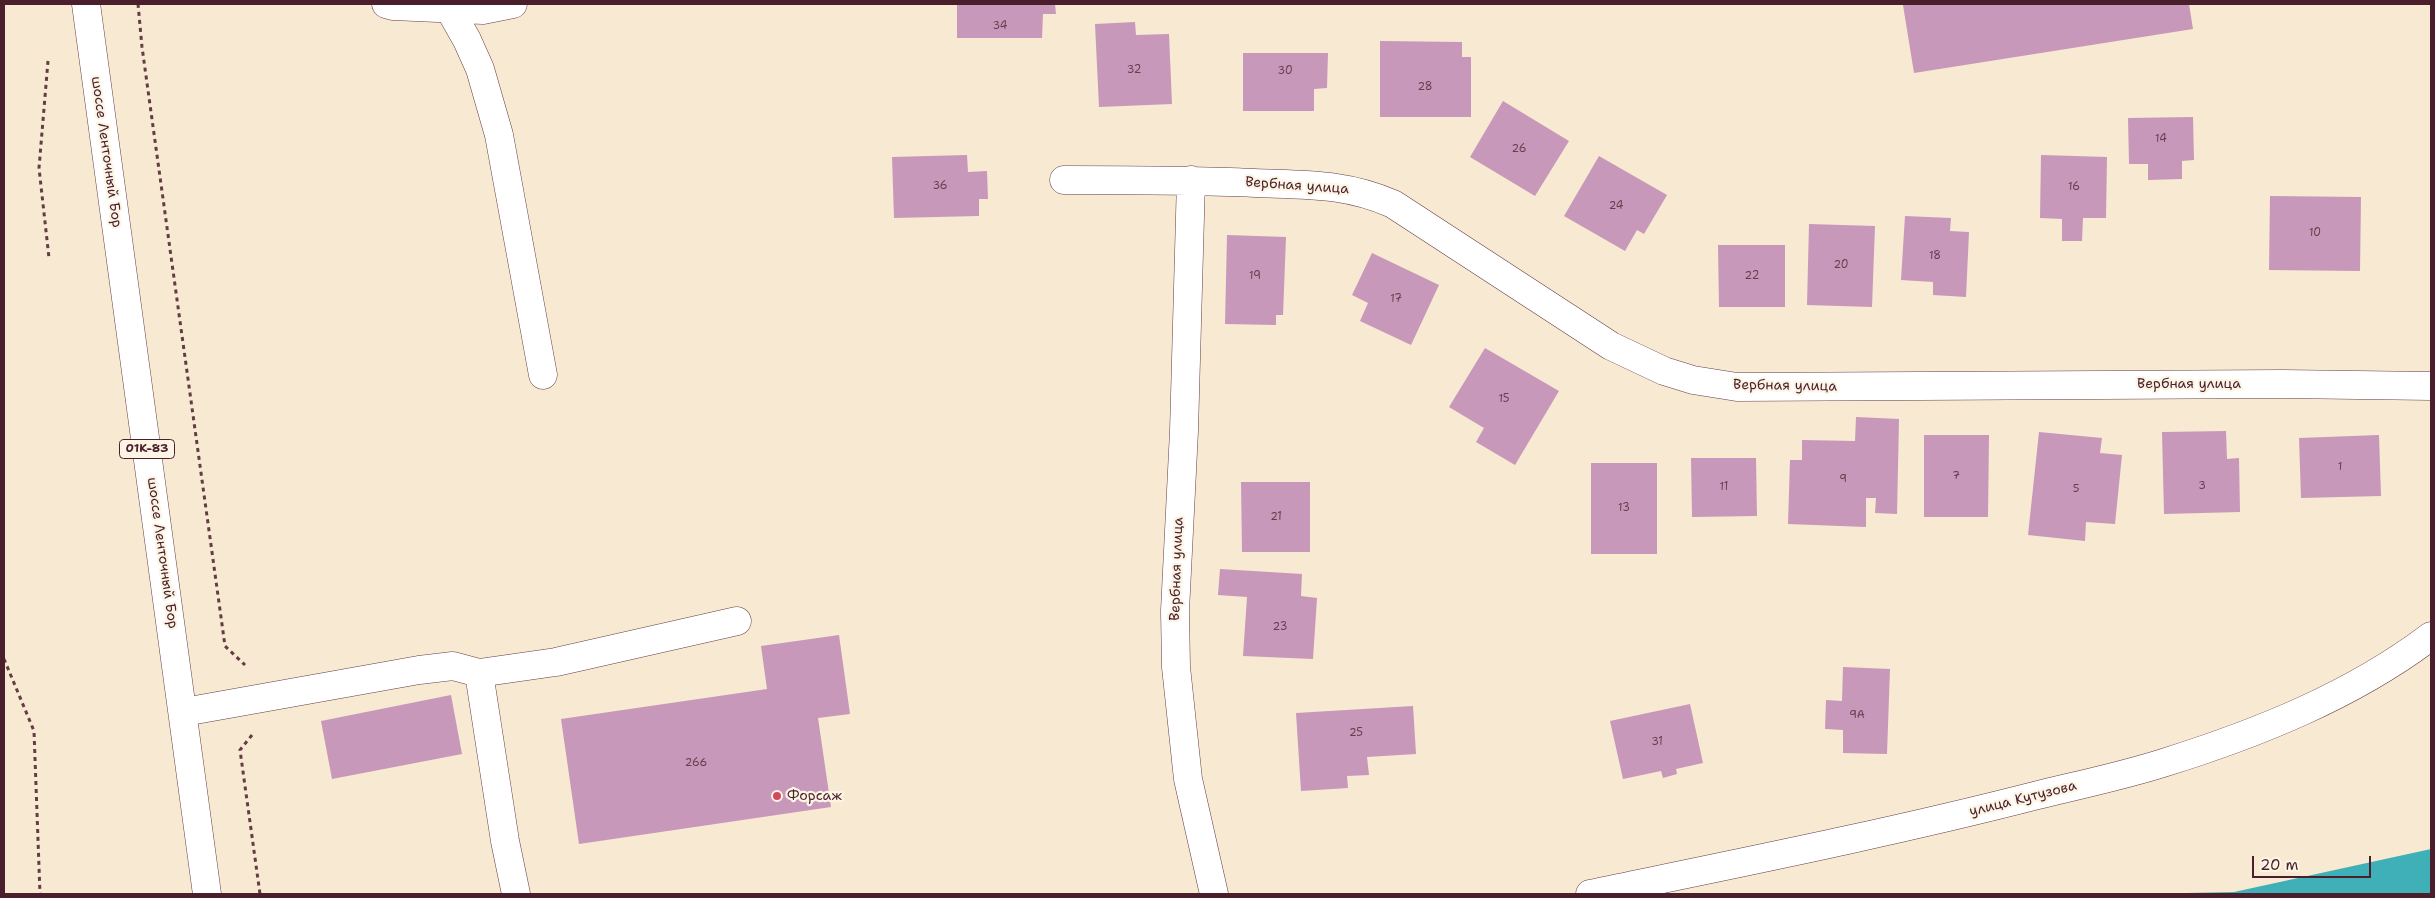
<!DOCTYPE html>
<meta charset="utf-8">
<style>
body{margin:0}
#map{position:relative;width:2435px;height:898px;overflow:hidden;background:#f8e9d2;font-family:"Shantell Sans",sans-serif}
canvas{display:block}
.frame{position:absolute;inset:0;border:5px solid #4a1f2b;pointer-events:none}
.scale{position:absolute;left:2252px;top:856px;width:119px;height:22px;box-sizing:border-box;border:2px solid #4a1f2b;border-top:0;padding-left:6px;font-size:15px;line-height:18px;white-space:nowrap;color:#4a1f2b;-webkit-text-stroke:4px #fcf5e5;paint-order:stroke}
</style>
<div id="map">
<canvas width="2435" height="898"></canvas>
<div class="frame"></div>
<div class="scale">20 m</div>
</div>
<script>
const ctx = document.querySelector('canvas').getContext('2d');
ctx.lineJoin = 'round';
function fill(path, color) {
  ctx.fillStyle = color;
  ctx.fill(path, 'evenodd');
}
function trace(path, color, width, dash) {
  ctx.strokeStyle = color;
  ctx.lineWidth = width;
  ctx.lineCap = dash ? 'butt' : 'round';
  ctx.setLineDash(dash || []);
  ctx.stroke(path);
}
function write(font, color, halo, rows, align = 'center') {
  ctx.font = font + ' "Shantell Sans",sans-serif';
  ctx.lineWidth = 4.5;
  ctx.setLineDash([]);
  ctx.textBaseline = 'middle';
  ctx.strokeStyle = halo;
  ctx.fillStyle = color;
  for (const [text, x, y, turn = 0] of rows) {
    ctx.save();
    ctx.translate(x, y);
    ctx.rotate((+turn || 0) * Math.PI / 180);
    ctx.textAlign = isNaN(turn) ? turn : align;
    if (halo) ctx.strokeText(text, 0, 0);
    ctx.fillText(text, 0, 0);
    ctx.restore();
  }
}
fill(new Path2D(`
 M 2431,849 L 2431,894 L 2139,894 L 2234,892 Z`), '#3fafb8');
fill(new Path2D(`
 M 957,4 L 1055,4 L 1056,14 L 1043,14 L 1042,38 L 957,38 Z
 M 1912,4 L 2189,4 L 2193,29 L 1914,73 L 1903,5 Z
 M 1135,22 L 1136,35 L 1169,34 L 1172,104 L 1099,107 L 1095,24 Z
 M 1380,41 L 1462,42 L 1462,57 L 1471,57 L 1471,117 L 1380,117 Z
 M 1243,53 L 1328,53 L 1327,88 L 1314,89 L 1314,111 L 1243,111 Z
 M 1503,101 L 1569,141 L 1535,196 L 1470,157 Z
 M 2193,117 L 2194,160 L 2182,161 L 2182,179 L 2148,180 L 2148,164 L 2129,164 L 2128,118 Z
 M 967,155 L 968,172 L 987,171 L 988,199 L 979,199 L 979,216 L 894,218 L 892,157 Z
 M 2041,155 L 2107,157 L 2106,218 L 2083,218 L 2082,241 L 2062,241 L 2062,219 L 2040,218 Z
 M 1599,156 L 1667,195 L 1644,234 L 1637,230 L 1625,251 L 1564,216 Z
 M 2270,196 L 2361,197 L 2360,271 L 2269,270 Z
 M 1905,216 L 1951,218 L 1950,231 L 1969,232 L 1966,297 L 1933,295 L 1933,282 L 1901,280 Z
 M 1809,224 L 1875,226 L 1872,307 L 1807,305 Z
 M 1227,235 L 1286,237 L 1283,315 L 1276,315 L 1276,325 L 1225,324 Z
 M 1718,245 L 1785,245 L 1785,307 L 1719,307 Z
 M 1372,253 L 1439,285 L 1411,345 L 1360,321 L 1368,303 L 1352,295 Z
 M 1485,348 L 1559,391 L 1515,465 L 1476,442 L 1484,428 L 1449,407 Z
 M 1856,417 L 1899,419 L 1897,514 L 1875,513 L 1876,498 L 1866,498 L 1866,527 L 1788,524 L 1790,460 L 1802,460 L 1802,440 L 1855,441 Z
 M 2226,431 L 2227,459 L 2239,458 L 2240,512 L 2164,514 L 2162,432 Z
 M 2039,432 L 2102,438 L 2100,453 L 2122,455 L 2115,524 L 2086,522 L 2085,541 L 2028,535 Z
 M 1924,435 L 1989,435 L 1988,517 L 1924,517 Z
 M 2379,435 L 2381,496 L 2301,498 L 2299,438 Z
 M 1691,458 L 1756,458 L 1757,516 L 1692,517 Z
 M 1591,463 L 1657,463 L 1657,554 L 1591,554 Z
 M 1241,482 L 1310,482 L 1310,552 L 1242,552 Z
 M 1220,569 L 1302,574 L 1301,596 L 1317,598 L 1313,659 L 1243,656 L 1247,597 L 1218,595 Z
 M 839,635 L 850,714 L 818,718 L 831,807 L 579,844 L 561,719 L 767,689 L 761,646 Z
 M 1843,667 L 1890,669 L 1887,754 L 1843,753 L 1843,730 L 1825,729 L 1826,700 L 1842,701 Z
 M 451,695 L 462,754 L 332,779 L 321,721 Z
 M 1690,704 L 1703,763 L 1676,769 L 1677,774 L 1663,778 L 1661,771 L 1623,779 L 1610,721 Z
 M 1413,706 L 1416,754 L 1367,757 L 1369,775 L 1347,776 L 1348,788 L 1301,791 L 1296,713 Z`), '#c798b9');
const minor = new Path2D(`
 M 386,4 L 393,6 L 483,10 L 513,4
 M 450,10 L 467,40 L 480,69 L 499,135 L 543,375
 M 1064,180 C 1128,180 1191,180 1255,183 C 1306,185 1345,183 1393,204 L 1611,346 L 1664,371 L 1693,380 L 1737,387 L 2283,384 L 2431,386
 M 1191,180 L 1184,431 L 1175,611 L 1176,667 L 1188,779 L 1214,894
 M 479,673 L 556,662 L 737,621
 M 184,712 L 419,670 L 453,666 L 479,673 L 505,841 L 516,894
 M 1590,894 C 1739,863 1890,833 2038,795 C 2079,785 2122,776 2163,763 C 2256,734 2352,696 2431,636`);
const highway = new Path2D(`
 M 86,4 L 207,894`);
trace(minor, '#643d44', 29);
trace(highway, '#643d44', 29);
trace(new Path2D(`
 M 138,4 L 142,47 L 225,646 L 245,665
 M 48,61 L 39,168 L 49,258
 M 4,659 L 34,731 L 40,894
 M 252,735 L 240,750 L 260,894`), '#643d44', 3, [4, 4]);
trace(minor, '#fff', 28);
trace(highway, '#fff', 28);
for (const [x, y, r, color] of [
 [777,796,5,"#d1495b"]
]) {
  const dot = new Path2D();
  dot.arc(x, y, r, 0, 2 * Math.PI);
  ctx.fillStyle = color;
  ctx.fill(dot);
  trace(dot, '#fcf5e5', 2);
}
write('11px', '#693d4e', null, [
 ["34",1000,26],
 ["32",1134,70],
 ["30",1285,71],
 ["28",1425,87],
 ["14",2161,139],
 ["26",1519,149],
 ["36",940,186],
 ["16",2074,187],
 ["24",1616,206],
 ["10",2315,233],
 ["18",1935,256],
 ["20",1841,265],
 ["19",1255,276],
 ["22",1752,276],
 ["17",1396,299],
 ["15",1504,399],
 ["1",2340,467],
 ["7",1956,476],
 ["9",1843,479],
 ["3",2202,486],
 ["11",1724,487],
 ["5",2076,489],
 ["13",1624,508],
 ["21",1276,517],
 ["23",1280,627],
 ["9А",1857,715],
 ["25",1356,733],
 ["31",1657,742],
 ["266",696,763]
]);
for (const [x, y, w] of [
 [147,449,55]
]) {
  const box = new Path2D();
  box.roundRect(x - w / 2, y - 9.5, w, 19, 4);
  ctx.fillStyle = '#fcf5e5';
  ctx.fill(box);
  trace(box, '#4a1f2b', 1);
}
write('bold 12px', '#4a1f2b', null, [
 ["01К-83",147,449]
]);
write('14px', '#4a1f2b', '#fcf5e5', [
 ["шоссе Ленточный Бор",106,152,82],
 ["Вербная улица",1297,186,4],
 ["Вербная улица",2189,384],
 ["Вербная улица",1785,386,1],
 ["шоссе Ленточный Бор",162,553,82],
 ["Вербная улица",1177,569,-88],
 ["улица Кутузова",2023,799,-14]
]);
write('14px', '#4a1f2b', '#fcf5e5', [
 ["Форсаж",787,796]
], 'left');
</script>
